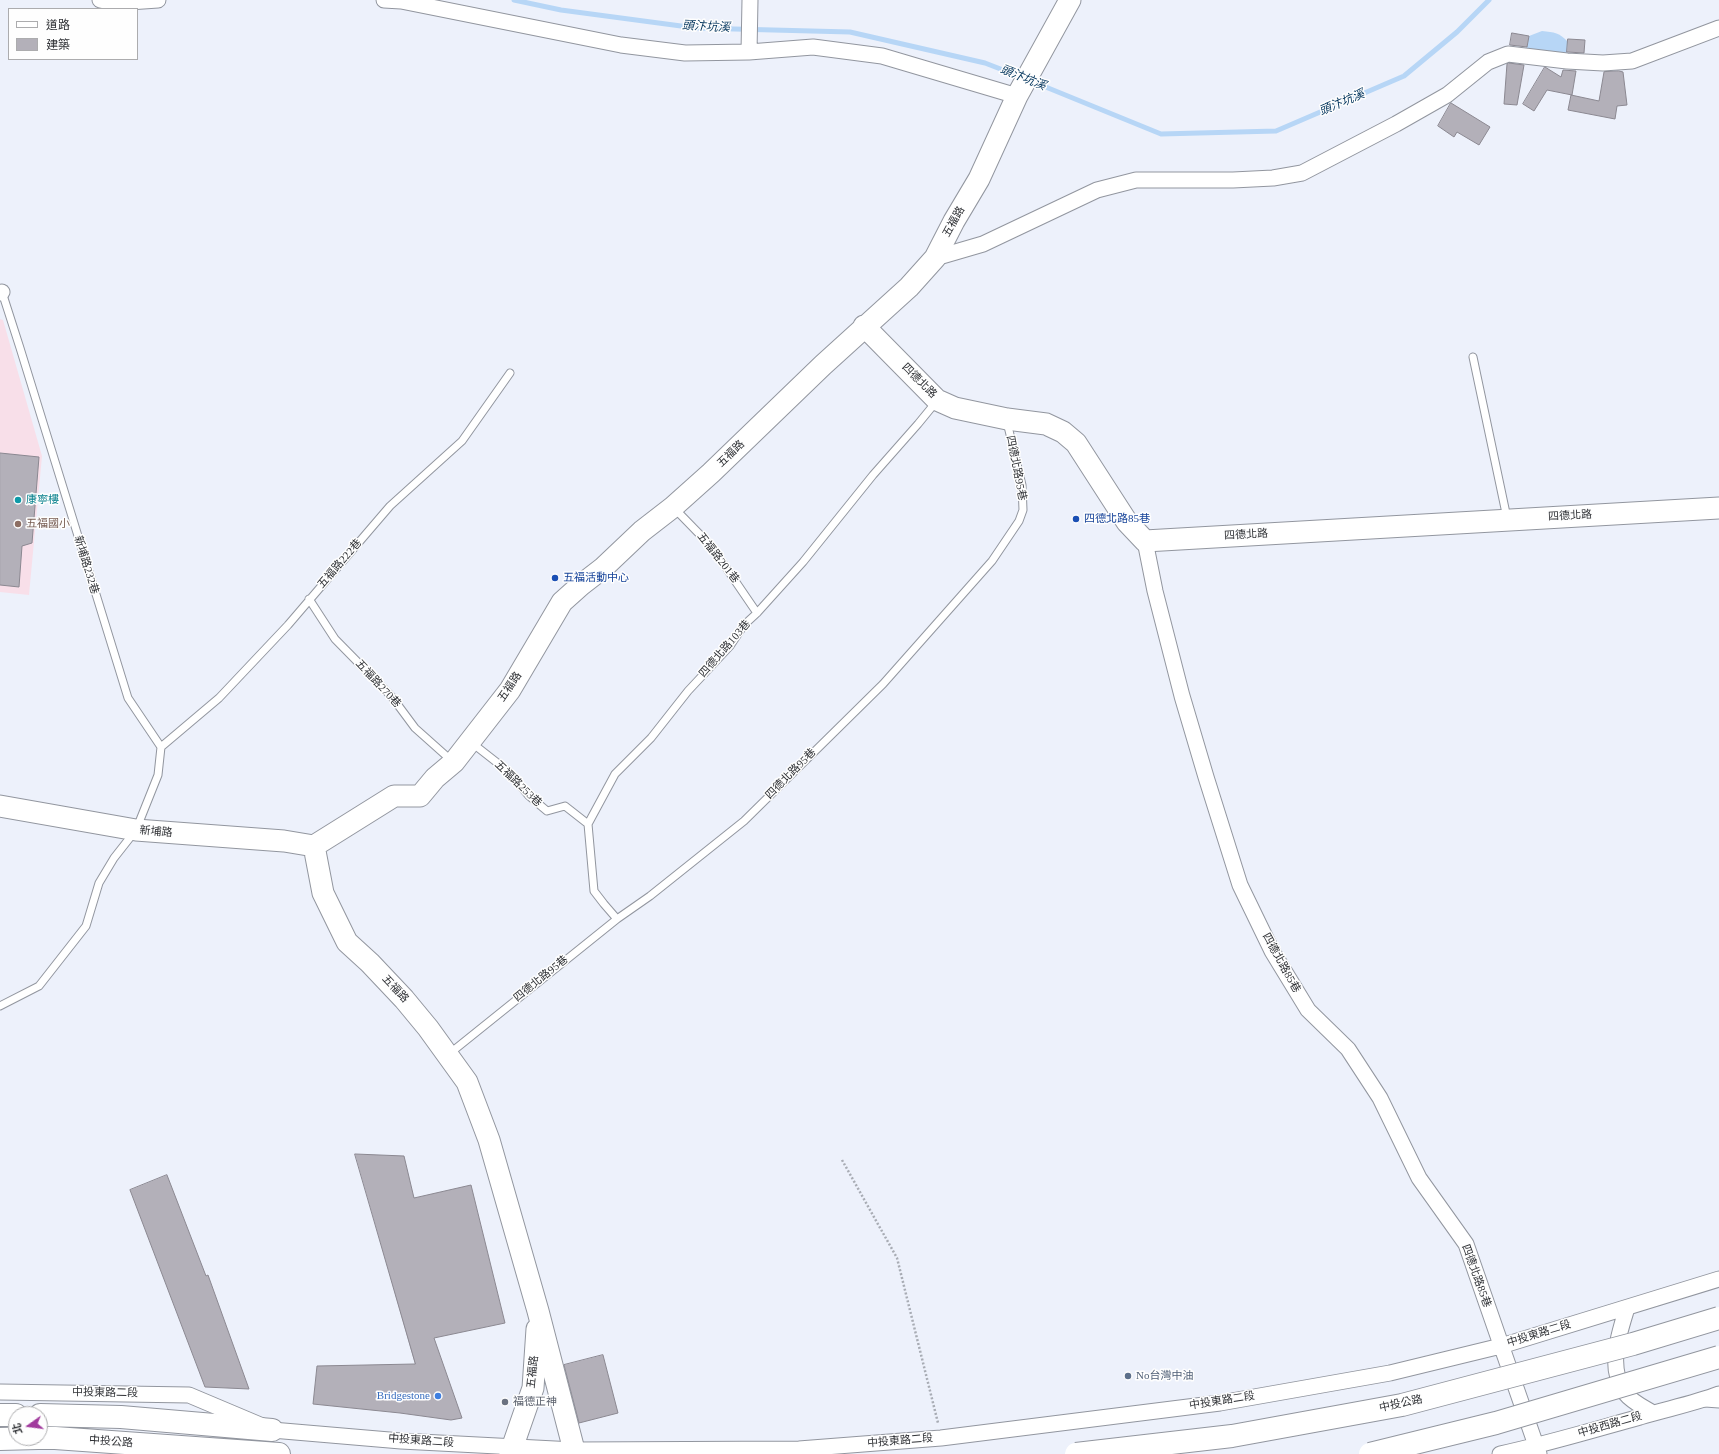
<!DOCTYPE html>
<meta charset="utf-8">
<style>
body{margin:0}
#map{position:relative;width:1719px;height:1454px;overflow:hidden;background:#edf1fb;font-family:"Times New Roman","Noto Sans TC",serif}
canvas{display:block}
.legend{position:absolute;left:8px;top:8px;width:130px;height:52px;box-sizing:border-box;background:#fefefe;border:1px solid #acacae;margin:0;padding:5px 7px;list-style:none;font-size:12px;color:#303236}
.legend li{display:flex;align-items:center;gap:8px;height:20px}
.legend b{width:20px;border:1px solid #acacae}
.north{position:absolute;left:8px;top:1406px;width:40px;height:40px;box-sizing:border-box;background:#fefefe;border:1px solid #acacae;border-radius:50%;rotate:256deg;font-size:11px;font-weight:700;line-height:16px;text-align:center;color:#303236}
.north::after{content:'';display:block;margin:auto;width:14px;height:18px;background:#a13a9d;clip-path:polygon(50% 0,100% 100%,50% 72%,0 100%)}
</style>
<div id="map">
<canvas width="1719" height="1454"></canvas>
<ul class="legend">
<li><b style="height:5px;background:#fff"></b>道路</li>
<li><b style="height:11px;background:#b3b0b9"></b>建築</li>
</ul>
<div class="north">北</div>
</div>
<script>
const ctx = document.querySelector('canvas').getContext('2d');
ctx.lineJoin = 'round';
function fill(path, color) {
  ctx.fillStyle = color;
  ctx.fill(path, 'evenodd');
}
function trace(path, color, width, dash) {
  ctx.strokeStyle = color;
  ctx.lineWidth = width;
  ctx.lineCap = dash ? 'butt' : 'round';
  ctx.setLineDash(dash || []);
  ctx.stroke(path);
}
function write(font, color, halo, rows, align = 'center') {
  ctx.font = font + ' "Times New Roman","Noto Sans TC",serif';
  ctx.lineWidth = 3;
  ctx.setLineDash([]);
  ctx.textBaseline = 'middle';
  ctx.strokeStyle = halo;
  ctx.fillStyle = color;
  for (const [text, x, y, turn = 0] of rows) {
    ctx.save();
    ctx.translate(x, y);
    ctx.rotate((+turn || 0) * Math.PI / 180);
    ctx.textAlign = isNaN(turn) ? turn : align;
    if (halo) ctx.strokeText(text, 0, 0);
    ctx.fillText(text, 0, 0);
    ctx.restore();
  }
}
fill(new Path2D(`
 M 0,319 L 3,320 L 42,456 L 29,595 L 0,592 Z`), '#f8dfe9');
fill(new Path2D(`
 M 1542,31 C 1554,32 1560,33 1568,42 L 1567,55 L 1526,51 L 1529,36 Z`), '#b7d6f6');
trace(new Path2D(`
 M 514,0 L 561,10 L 696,28 L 850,32 L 985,63 L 1021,77
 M 1031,81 L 1161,134 L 1276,131 L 1404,76 L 1457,32 L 1489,0`), '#b7d6f6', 5);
const building = new Path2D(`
 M 1512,33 L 1529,36 L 1527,47 L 1510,45 Z
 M 1568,39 L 1585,40 L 1584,53 L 1567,52 Z
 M 1509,63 L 1524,65 L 1517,105 L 1504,104 L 1507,64 Z
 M 1545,67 L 1561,77 L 1563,70 L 1576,71 L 1572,95 L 1547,90 L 1534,111 L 1523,104 Z
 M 1619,71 L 1623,72 L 1627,105 L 1617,106 L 1615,119 L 1568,110 L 1571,95 L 1599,101 L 1604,72 Z
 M 1451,103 L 1490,127 L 1479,145 L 1457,132 L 1454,137 L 1438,126 Z
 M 0,453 L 39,457 L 32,543 L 22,546 L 19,587 L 0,585 Z
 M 355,1154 L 404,1156 L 414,1198 L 471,1185 L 505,1323 L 434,1338 L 462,1418 L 451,1420 L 400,1413 L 313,1404 L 317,1366 L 415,1364 Z
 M 167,1175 L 206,1276 L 208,1275 L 249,1389 L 205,1387 L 130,1190 Z
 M 603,1355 L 618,1413 L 579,1423 L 564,1365 Z`);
fill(building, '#b3b0b9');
trace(building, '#8b8891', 1);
const lane = new Path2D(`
 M 1473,357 L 1507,518
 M 675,509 L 712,547 L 757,613
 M 309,599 L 335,639 L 392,697 L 415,728 L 452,761
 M 472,743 L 509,772 L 528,795 L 547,811 L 565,806 L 588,824
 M 161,747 L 219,698 L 288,625 L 390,506 L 462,441 L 510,373
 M 617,919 L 604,904 L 594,891 L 588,824 L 615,774 L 651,738 L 688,691 L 730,646 L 744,625 L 757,613 L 803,562 L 873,475 L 918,424 L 936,402
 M 0,1006 L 39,986 L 86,926 L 99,883 L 114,858 L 136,830 L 158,775 L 161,747 L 128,698 L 20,348 L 2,292
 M 449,1054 L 617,919 L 650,896 L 744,821 L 883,684 L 992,561 L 1019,521 L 1023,510 L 1022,485 L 1007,422
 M 1705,1403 L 1719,1404`);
const street = new Path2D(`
 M 100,0 L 114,3 L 158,0
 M 384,0 L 401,1 L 621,45 L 685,53 L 749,52 L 813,47 L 882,56 L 1017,96
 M 749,52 L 750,0
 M 935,258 L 983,244 L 1097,190 L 1136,180 L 1233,180 L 1273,178 L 1302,173 L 1396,124 L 1447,95 L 1488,62 L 1508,54 L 1567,61 L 1603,63 L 1632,61 L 1719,28
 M 0,293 L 2,292
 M 1145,541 L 1155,591 L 1182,696 L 1206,777 L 1240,885 L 1272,951 L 1308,1010 L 1348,1049 L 1380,1098 L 1419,1178 L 1466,1244 L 1539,1454
 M 1627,1308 C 1619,1334 1607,1367 1625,1393 C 1632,1402 1643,1407 1653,1413
 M 0,1392 L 189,1395 L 272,1430 L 401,1441 L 574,1450 L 799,1449 L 941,1438 L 1220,1403 L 1390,1373 L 1501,1346 L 1719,1279
 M 1500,1454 C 1547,1444 1593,1430 1640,1417 C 1666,1409 1693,1404 1719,1394`);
const secondary = new Path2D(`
 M 864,326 L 937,400 L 955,408 L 1007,419 L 1046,424 L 1063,432 L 1076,443 L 1127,522 L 1145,541 L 1719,508
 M 0,806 L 136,830 L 284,841 L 314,846
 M 314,846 L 394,796 L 420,796 L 435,778 L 454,762 L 510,690 L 562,602 L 581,585 L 603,568 L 642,531 L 673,507 L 711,473 L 823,365 L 909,287 L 935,258 L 954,221 L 979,179 L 1017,96 L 1070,0
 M 314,846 L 323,893 L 347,942 L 370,963 L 404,999 L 428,1028 L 467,1082 L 489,1140 L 538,1311 L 575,1454
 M 510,1454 L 533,1388 L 537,1329`);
const primary = new Path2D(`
 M 0,1415 L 16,1415
 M 40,1415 L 121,1417 L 272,1430
 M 40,1438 L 55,1438 L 279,1454
 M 0,1439 L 38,1438`);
trace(lane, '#92969f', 9);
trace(street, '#92969f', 17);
trace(secondary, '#92969f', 23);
trace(primary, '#92969f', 24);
trace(new Path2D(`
 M 842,1160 L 897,1258 L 938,1423`), '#a8acb4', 2.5, [2, 2]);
trace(lane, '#fff', 7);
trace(street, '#fff', 15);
trace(secondary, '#fff', 21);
trace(primary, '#fff', 22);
const primaryBridge = new Path2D(`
 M 1076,1454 L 1232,1436 L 1402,1405 L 1633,1344 L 1719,1318
 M 1370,1454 L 1496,1423 L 1719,1357`);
trace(primaryBridge, '#92969f', 24, []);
trace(primaryBridge, '#fff', 22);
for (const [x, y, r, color] of [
 [18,500,4,"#0f9aa8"],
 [1076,519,4,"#1a4fb4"],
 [18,524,4,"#8d6e63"],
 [555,578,4,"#1a4fb4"],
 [1128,1376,4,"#5c6f8a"],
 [438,1396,4,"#3f7fe0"],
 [505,1402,4,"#6b7280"]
]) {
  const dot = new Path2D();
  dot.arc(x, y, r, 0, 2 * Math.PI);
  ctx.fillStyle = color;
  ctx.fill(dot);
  trace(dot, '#fefefe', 1.5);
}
write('11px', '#303236', '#fefefe', [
 ["五福路",954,222,-61],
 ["四德北路",919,381,45],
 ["五福路",731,454,-44],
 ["四德北路95巷",1016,468,79],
 ["四德北路",1570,516,-3],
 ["四德北路",1246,535,-3],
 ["五福路201巷",718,558,52],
 ["五福路222巷",340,564,-49],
 ["新埔路232巷",86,565,73],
 ["四德北路103巷",725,649,-49],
 ["五福路270巷",378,684,47],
 ["五福路",510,687,-56],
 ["四德北路95巷",791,774,-45],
 ["五福路253巷",518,784,44],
 ["新埔路",156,832,5],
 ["四德北路85巷",1281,963,61],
 ["四德北路95巷",541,979,-39],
 ["五福路",395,989,47],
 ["四德北路85巷",1476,1276,70],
 ["中投東路二段",1539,1334,-17],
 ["五福路",533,1372,-84],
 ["中投東路二段",105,1393,1],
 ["中投東路二段",1222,1401,-9],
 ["中投公路",1401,1404,-12],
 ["中投西路二段",1610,1425,-16],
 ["中投東路二段",421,1441,4],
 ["中投東路二段",900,1441,-5],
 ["中投公路",111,1442,4]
]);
write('11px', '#0d838f', '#fefefe', [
 ["康寧樓",26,500]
], 'left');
write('11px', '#164399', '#fefefe', [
 ["四德北路85巷",1084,519],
 ["五福活動中心",563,578]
], 'left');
write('11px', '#785e54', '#fefefe', [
 ["五福國小",26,524]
], 'left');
write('11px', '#4e5e75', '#fefefe', [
 ["No台灣中油",1136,1376]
], 'left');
write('11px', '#366cbe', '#fefefe', [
 ["Bridgestone",430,1396]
], 'right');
write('11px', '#5b616d', '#fefefe', [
 ["福德正神",513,1402]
], 'left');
write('italic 12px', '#02345c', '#fefefe', [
 ["頭汴坑溪",706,27,3],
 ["頭汴坑溪",1023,78,22],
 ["頭汴坑溪",1342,103,-23]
]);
</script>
